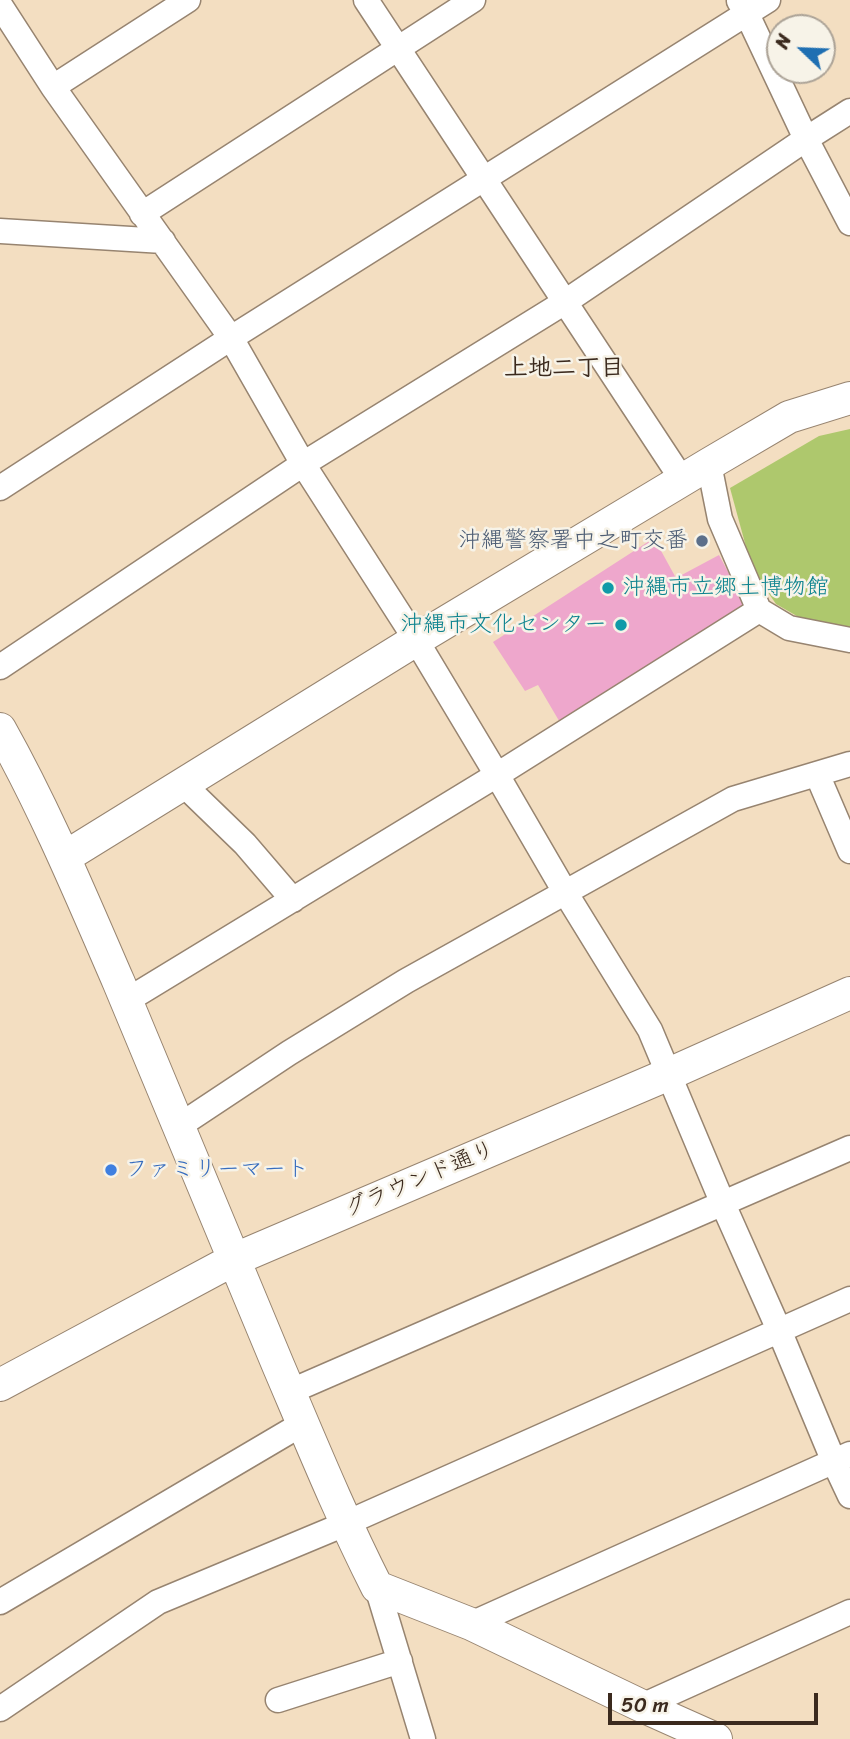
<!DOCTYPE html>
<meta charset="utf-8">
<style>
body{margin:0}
#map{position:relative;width:850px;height:1739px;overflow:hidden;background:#f3dec1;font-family:Sriracha,sans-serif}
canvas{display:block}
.north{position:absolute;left:766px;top:14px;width:70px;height:70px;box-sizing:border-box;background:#f7f3e8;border:2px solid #aca397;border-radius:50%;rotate:293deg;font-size:19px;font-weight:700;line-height:28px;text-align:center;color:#3b2a1e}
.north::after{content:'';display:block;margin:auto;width:24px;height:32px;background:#1f6fb2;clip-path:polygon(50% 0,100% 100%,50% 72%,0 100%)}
.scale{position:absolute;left:608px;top:1693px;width:210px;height:32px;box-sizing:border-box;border:4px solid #3b2a1e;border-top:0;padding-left:9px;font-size:21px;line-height:24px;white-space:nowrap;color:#3b2a1e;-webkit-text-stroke:5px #f7f3e8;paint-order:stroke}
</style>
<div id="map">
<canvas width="850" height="1739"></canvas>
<div class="north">N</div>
<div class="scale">50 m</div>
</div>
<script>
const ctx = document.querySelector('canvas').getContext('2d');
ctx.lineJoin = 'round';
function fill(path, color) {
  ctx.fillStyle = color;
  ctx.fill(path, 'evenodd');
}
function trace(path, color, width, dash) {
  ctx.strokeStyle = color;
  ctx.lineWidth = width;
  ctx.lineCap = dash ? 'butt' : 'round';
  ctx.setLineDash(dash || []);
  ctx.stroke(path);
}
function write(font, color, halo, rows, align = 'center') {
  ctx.font = font + ' Sriracha,"Klee One",sans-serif';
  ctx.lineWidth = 5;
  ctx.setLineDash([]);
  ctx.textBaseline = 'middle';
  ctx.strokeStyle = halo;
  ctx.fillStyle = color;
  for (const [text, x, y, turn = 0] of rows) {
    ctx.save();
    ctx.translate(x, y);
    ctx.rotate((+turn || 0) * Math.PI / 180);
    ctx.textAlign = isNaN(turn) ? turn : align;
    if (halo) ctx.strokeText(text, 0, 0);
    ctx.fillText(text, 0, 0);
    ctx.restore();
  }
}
fill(new Path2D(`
 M 850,429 L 850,629 L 802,619 L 776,604 L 752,569 L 730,488 L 819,436 Z`), '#aec86d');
fill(new Path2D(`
 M 654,538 L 676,578 L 719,555 L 748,609 L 565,731 L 538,685 L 525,691 L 493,642 Z`), '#eea7cc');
const minor = new Path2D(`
 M 366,0 L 683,481
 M 739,1 L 747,14 L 806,139 L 850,223
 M 0,5 L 53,87 L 231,338 L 303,464 L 416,640 L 497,775 L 565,892 L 650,1030 L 723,1204 L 779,1330 L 834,1462 L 850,1496
 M 53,87 L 188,0
 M 142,214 L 473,0
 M 0,231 L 163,241
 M 709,464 L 720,519 L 759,610
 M 0,488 L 231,338 L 768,0
 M 0,667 L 303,464 L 565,302 L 806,139 L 850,111
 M 817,774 L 850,851
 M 183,784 L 245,844 L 293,900
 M 126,1001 L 497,775 L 759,610 L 789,628 L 850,640
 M 179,1126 L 289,1053 L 406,981 L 733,799 L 850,764
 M 289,1392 L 850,1148
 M 377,1587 L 423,1739
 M 0,1602 L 302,1424
 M 471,1624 L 850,1454
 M 278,1700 L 400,1661
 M 642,1706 L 850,1612
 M 0,1709 L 158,1602 L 333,1529 L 850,1299`);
const tertiary = new Path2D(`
 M 0,729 C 46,811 82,898 119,983 C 173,1110 224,1238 278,1365 C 310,1440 340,1514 377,1587 L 471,1624 L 642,1706 L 716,1739
 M 65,857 L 416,640 L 709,464 L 789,417 L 850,398
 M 0,1385 L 233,1260 L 669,1074 L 850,993`);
trace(minor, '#978470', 27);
trace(tertiary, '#978470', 34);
trace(minor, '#fff', 24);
trace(tertiary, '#fff', 32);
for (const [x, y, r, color] of [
 [702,541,7,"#5c6f8a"],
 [608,588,7,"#0f9aa8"],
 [621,625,7,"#0f9aa8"],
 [111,1170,7,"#3f7fe0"]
]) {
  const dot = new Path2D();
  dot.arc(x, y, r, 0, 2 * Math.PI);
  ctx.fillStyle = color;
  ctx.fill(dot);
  trace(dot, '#f7f3e8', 2.5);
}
write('23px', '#4e5e75', '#f7f3e8', [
 ["沖縄警察署中之町交番",688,541]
], 'right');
write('23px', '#0d838f', '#f7f3e8', [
 ["沖縄市立郷土博物館",622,588],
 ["沖縄市文化センター",607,625,"right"]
], 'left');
write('23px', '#366cbe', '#f7f3e8', [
 ["ファミリーマート",125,1170]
], 'left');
write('23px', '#3b2a1e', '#f7f3e8', [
 ["グラウンド通り",420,1180,-23]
]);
write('bold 24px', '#3b2a1e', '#f7f3e8', [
 ["上地二丁目",564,369]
]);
</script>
